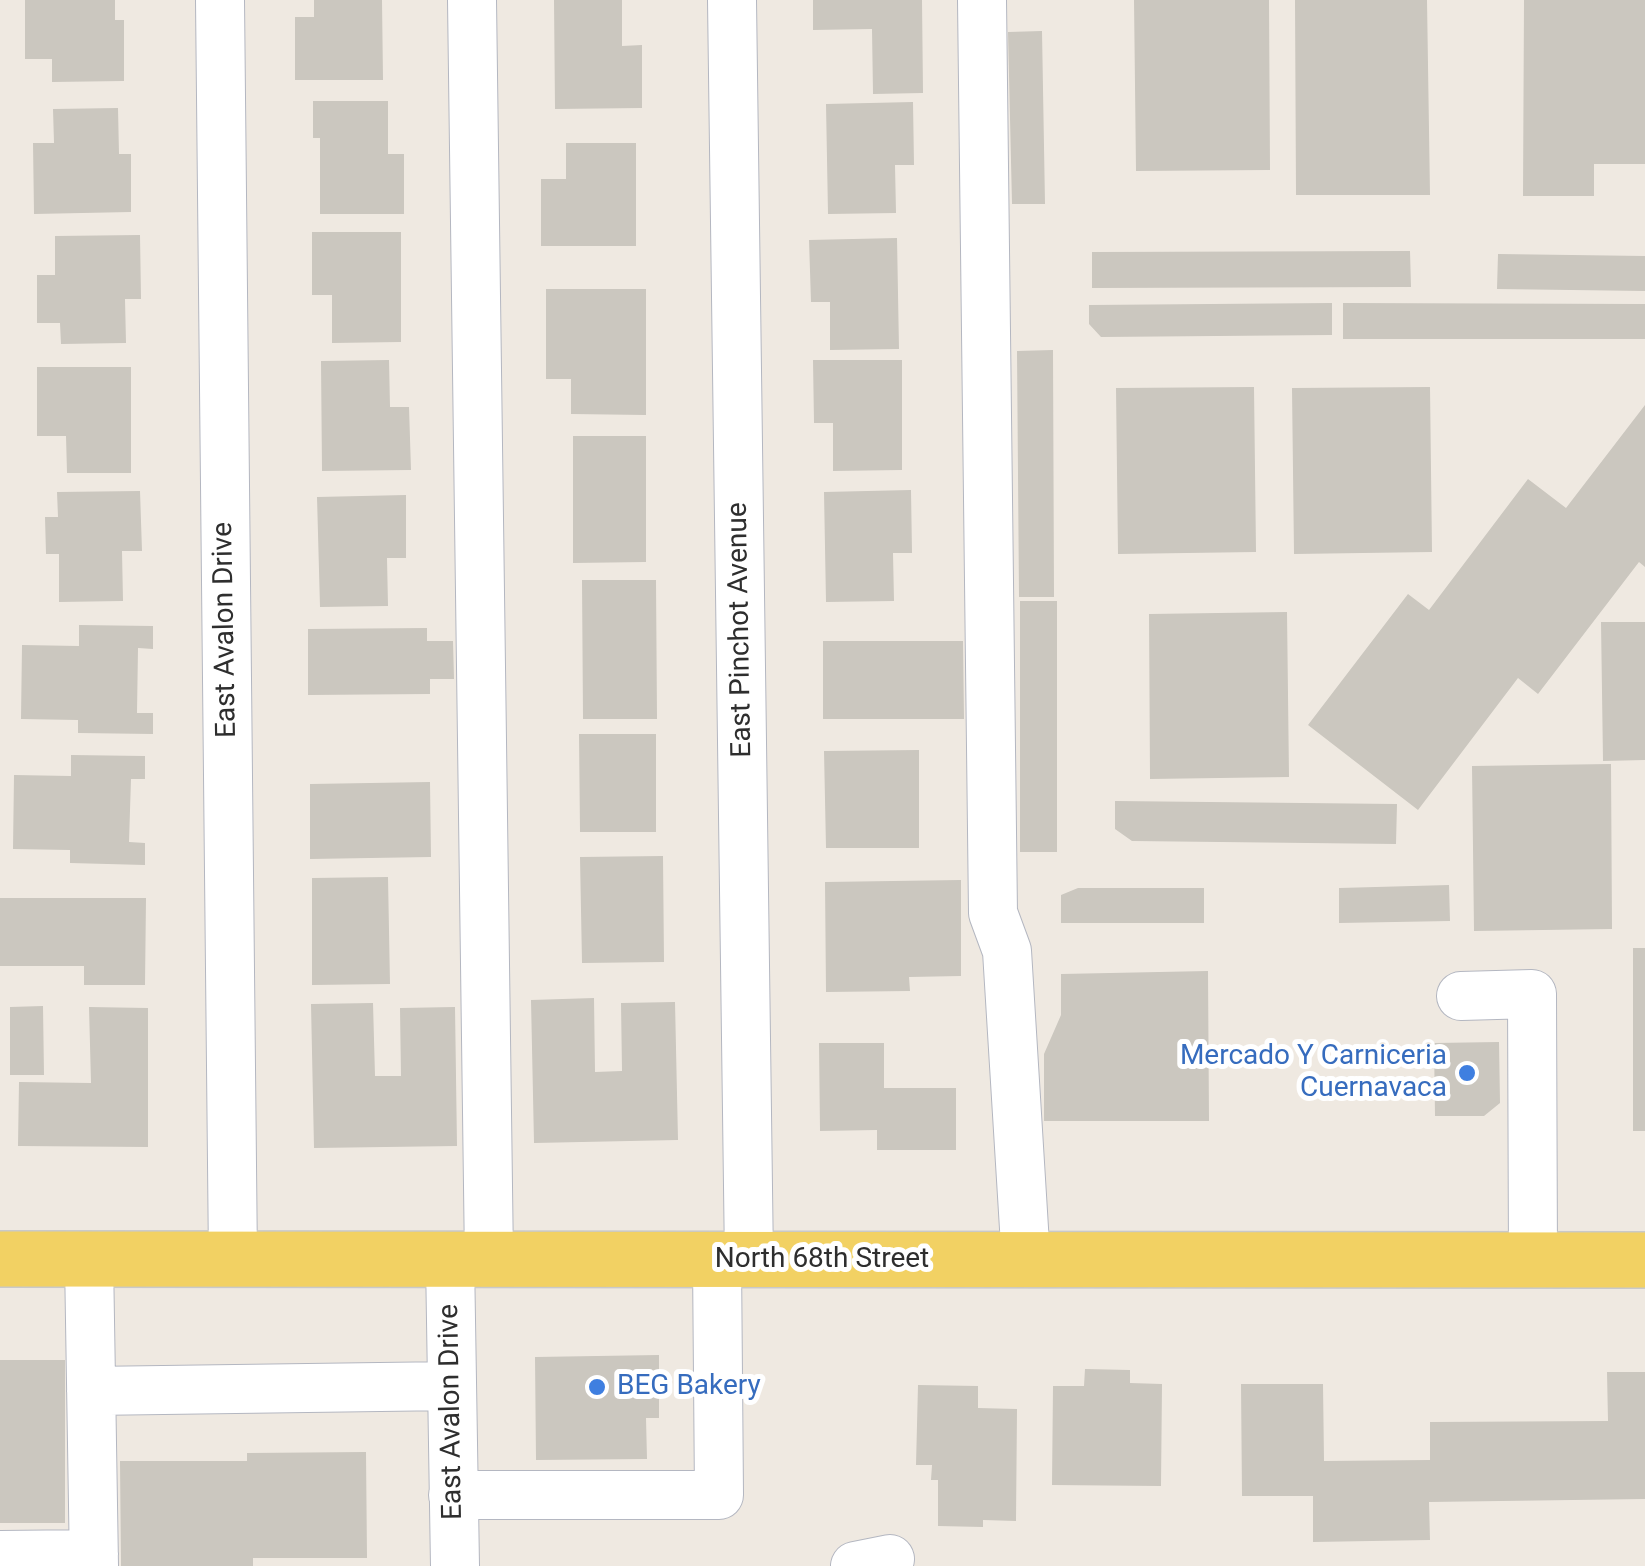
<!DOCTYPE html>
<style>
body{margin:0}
canvas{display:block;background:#efe9e1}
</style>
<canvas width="1645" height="1566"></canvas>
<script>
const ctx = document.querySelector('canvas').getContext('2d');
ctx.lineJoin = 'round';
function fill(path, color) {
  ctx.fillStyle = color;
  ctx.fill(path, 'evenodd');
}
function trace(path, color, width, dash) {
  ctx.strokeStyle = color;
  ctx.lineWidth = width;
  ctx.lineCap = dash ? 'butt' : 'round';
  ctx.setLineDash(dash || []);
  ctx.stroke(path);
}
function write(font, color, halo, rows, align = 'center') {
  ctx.font = font + ' Roboto,sans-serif';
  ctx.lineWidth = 10;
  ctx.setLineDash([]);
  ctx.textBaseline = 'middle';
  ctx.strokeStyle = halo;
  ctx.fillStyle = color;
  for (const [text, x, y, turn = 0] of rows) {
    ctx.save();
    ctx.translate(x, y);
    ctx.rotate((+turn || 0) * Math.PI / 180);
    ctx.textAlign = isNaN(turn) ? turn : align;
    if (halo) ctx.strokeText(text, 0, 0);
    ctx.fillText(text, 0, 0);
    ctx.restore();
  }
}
fill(new Path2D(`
 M 25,0 L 115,0 L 115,20 L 124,20 L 124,81 L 52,82 L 52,59 L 25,59 Z
 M 314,0 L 382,0 L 383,80 L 295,80 L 295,17 L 314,17 Z
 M 554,0 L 622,0 L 622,46 L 642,45 L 642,108 L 555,109 Z
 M 813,0 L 922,0 L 923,93 L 873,94 L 872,29 L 813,30 Z
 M 1134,0 L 1269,0 L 1270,170 L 1136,171 Z
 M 1295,0 L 1427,0 L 1430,195 L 1296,195 Z
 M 1524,0 L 1645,0 L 1645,164 L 1594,164 L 1594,196 L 1523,196 Z
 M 1042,31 L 1045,204 L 1012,204 L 1008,32 Z
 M 313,101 L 388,101 L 388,154 L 404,154 L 404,214 L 320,214 L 320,138 L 313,138 Z
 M 913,102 L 914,165 L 895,165 L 896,213 L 828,214 L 826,104 Z
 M 118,108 L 119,154 L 131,154 L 131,212 L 34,214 L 33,143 L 54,143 L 53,109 Z
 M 566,143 L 636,143 L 636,246 L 541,246 L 541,179 L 566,179 Z
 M 312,232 L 401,232 L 401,342 L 332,343 L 332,295 L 312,295 Z
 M 140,235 L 141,299 L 125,299 L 126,343 L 61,344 L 60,323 L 37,323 L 37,275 L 55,275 L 55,236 Z
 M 897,238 L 899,349 L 830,350 L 830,302 L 811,302 L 809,240 Z
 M 1410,251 L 1411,287 L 1092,288 L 1092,252 Z
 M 1498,254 L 1645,256 L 1645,291 L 1497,289 Z
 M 546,289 L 646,289 L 646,415 L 571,414 L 571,379 L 546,379 Z
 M 1332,303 L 1332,335 L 1101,337 L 1089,324 L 1089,305 Z
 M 1343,303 L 1645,304 L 1645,339 L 1343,339 Z
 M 1053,350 L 1054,597 L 1019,597 L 1017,351 Z
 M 389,360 L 390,407 L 409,407 L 411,470 L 322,471 L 321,361 Z
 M 813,360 L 902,360 L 902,470 L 833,471 L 833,423 L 814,423 Z
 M 37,367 L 131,367 L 131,473 L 67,473 L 66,436 L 37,436 Z
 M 1254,387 L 1256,552 L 1118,554 L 1116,388 Z
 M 1430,387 L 1432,552 L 1294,554 L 1292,388 Z
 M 1645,405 L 1645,567 L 1639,562 L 1538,694 L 1518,678 L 1418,810 L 1308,725 L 1408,594 L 1429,610 L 1528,479 L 1566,508 Z
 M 573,436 L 646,436 L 646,562 L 573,563 Z
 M 911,490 L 912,553 L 893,553 L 894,601 L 826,602 L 824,492 Z
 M 140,491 L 142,551 L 122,551 L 123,601 L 59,602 L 59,554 L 46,554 L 45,517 L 58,517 L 57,492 Z
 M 406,495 L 406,558 L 387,558 L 388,606 L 320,607 L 317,497 Z
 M 582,580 L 656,580 L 657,719 L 583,719 Z
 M 1020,601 L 1057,601 L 1057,852 L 1020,852 Z
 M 1287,612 L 1289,777 L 1150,779 L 1149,614 Z
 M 1601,622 L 1645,622 L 1645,760 L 1603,761 Z
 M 79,625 L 153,626 L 153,649 L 138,648 L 137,713 L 153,713 L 153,734 L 78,733 L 78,720 L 21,719 L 22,645 L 79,646 Z
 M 427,628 L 427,641 L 453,641 L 454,679 L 430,679 L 430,694 L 308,695 L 308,629 Z
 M 823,641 L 963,641 L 964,719 L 823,719 Z
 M 579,734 L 656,734 L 656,832 L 580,832 Z
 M 919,750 L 919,848 L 826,848 L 824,751 Z
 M 71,755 L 145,756 L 145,779 L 131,779 L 129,842 L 145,843 L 145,865 L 70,863 L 70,850 L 13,849 L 14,775 L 71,776 Z
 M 1611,764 L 1612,929 L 1474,931 L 1472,766 Z
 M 430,782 L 431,857 L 310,859 L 310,784 Z
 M 1115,801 L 1397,804 L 1396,844 L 1132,841 L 1115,829 Z
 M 663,856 L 664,962 L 582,963 L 580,857 Z
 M 388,877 L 390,984 L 312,985 L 312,878 Z
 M 961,880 L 961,976 L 909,977 L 910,991 L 826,992 L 825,882 Z
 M 1449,885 L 1450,921 L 1339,923 L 1339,888 Z
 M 1078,888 L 1204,888 L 1204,923 L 1061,923 L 1061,895 Z
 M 0,898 L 146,898 L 145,985 L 84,985 L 84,966 L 0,966 Z
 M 1633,948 L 1645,948 L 1645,1131 L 1633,1131 Z
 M 1208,971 L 1209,1121 L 1044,1121 L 1044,1054 L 1061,1015 L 1061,974 Z
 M 594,998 L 595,1072 L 622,1071 L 621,1003 L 675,1002 L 678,1140 L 534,1143 L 531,1000 Z
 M 373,1003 L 375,1076 L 401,1076 L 400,1008 L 455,1007 L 457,1146 L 314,1148 L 311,1004 Z
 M 43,1006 L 44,1075 L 10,1075 L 10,1007 Z
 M 89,1007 L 148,1008 L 148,1147 L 18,1146 L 19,1082 L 91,1083 Z
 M 1499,1042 L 1500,1103 L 1484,1116 L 1435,1116 L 1434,1043 Z
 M 819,1043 L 884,1043 L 884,1088 L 956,1088 L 956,1150 L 877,1150 L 877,1130 L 820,1131 Z
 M 659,1355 L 659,1418 L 646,1418 L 647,1459 L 536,1460 L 535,1357 Z
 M 0,1360 L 65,1360 L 65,1523 L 0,1523 Z
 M 1085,1369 L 1130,1370 L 1130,1383 L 1162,1384 L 1161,1486 L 1052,1485 L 1053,1386 L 1084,1386 Z
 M 1607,1372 L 1645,1372 L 1645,1499 L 1429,1502 L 1430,1540 L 1313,1542 L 1313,1496 L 1242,1496 L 1241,1384 L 1323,1384 L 1324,1461 L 1430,1460 L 1430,1422 L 1608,1421 Z
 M 918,1385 L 978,1386 L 978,1408 L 1017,1409 L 1016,1521 L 983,1520 L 983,1527 L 938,1526 L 938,1480 L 931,1480 L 932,1465 L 916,1465 Z
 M 366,1452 L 367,1558 L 253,1558 L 253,1566 L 121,1566 L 120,1461 L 247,1461 L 247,1453 Z`), '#cbc7bf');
const minor = new Path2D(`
 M 220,0 L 233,1260
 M 472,0 L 489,1259
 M 732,0 L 749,1260
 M 982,0 L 993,913 L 1007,951 L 1026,1261
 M 1461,996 L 1532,994 L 1533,1260
 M 89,1259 L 94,1566
 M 450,1259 L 455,1566
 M 91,1391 L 452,1386
 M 453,1495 L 719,1495 L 717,1260
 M 0,1555 L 94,1554
 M 855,1566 L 890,1559`);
const major = new Path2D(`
 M 0,1259 L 1645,1260`);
trace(minor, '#b4b7c1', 50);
trace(major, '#c9c9c9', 58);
trace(minor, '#fff', 48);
trace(major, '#f2d163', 55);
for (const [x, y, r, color] of [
 [1467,1073,10,"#3f7fe0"],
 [597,1387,10,"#3f7fe0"]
]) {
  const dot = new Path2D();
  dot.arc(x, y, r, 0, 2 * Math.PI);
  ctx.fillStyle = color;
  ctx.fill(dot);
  trace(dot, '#fff', 4);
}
write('28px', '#2e2e2e', '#fff', [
 ["East Avalon Drive",226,630,-91],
 ["East Pinchot Avenue",741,630,-91],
 ["North 68th Street",822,1260],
 ["East Avalon Drive",452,1412,-91]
]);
write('28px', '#366cbe', '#fff', [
 ["Mercado Y Carniceria",1447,1057],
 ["Cuernavaca",1447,1089],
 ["BEG Bakery",617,1387,"left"]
], 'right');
</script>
